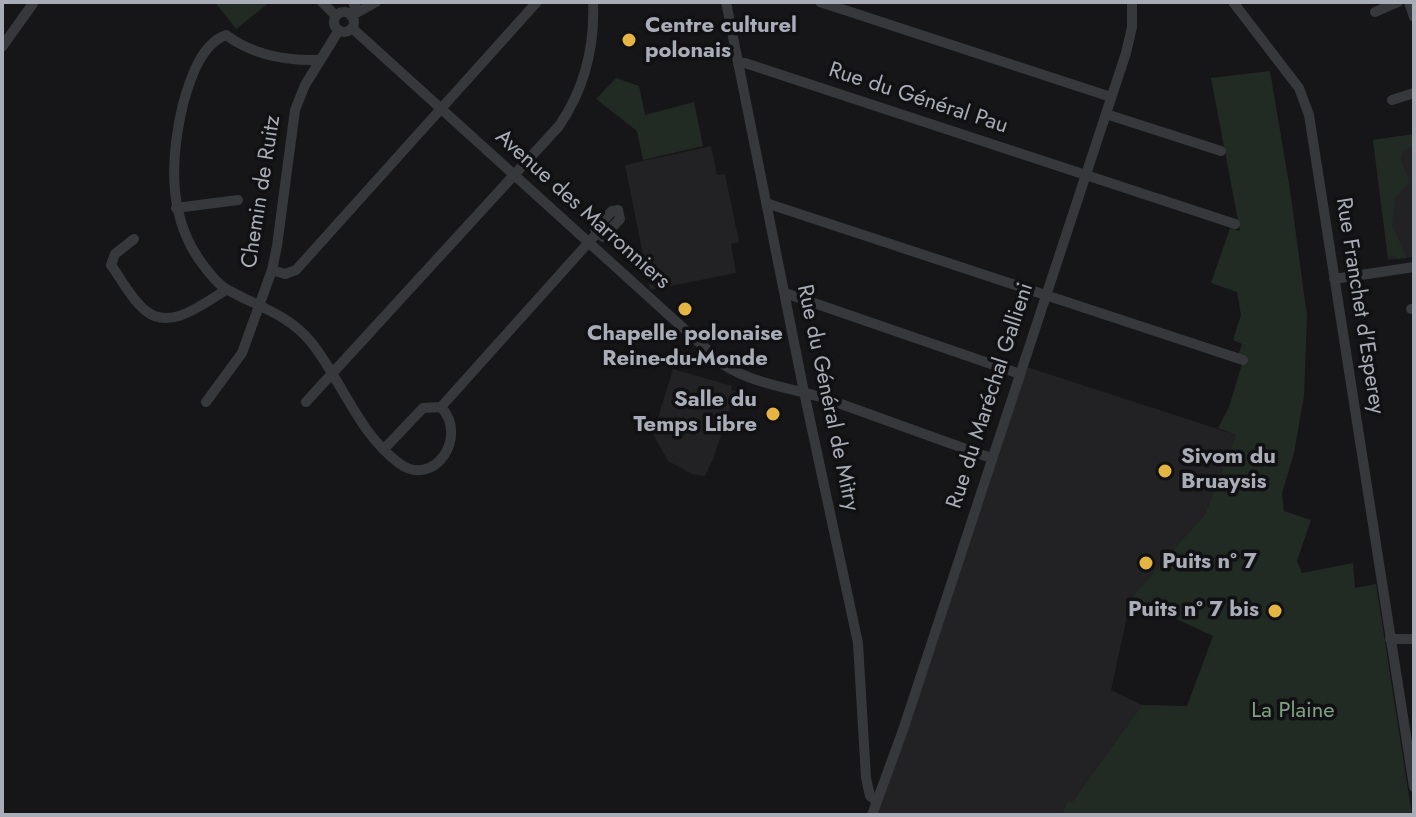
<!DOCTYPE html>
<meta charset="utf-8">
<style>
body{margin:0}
#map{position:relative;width:1416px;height:817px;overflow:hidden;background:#161618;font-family:Jost,sans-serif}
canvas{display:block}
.frame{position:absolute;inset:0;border:4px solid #a9adb7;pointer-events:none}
</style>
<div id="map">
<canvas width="1416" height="817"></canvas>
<div class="frame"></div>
</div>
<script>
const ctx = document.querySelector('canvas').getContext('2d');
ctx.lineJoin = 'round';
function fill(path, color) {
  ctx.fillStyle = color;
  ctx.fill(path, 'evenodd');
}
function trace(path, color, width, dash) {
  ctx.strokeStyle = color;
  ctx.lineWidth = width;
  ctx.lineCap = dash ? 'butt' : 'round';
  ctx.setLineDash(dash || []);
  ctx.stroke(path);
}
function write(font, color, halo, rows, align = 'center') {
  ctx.font = font + ' Jost,sans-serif';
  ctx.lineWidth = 7;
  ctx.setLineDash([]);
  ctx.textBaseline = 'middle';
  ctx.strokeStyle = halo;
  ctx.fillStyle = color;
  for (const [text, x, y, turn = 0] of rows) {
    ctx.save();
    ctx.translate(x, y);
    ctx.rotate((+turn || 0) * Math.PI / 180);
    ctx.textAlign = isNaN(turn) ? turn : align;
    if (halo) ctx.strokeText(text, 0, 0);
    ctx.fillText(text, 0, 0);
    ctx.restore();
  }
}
fill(new Path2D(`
 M 1414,134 L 1414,257 L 1388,260 L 1373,140 Z
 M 711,146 L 717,175 L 725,174 L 739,242 L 731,244 L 736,273 L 650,290 L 625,165 Z
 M 1027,367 L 1236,435 L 1205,514 L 1131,598 L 1111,690 L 1142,705 L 1072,802 L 1067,802 L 1061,815 L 877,815 L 881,786 L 966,536 L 982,506 Z
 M 673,369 L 732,386 L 731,390 L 736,391 L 713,459 L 705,476 L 692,474 L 668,461 L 653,434 Z`), '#222225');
fill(new Path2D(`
 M 215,2 L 270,2 L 236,29 Z
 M 1270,71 L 1290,190 L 1307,316 L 1304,396 L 1294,453 L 1282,493 L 1284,511 L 1311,520 L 1297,561 L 1302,573 L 1353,563 L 1355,588 L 1376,584 L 1412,815 L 1061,815 L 1067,802 L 1072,802 L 1142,705 L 1187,706 L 1213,636 L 1131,598 L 1205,514 L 1236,435 L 1218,428 L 1229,407 L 1243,361 L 1237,358 L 1242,344 L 1233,340 L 1241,315 L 1237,292 L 1211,283 L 1230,228 L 1240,231 L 1211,78 Z
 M 616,78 L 639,86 L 645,115 L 694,102 L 703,146 L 643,160 L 637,131 L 596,99 Z
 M 1414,134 L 1414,145 C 1389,156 1408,167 1409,183 L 1395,198 L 1392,225 L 1407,258 L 1397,259 L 1397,256 L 1388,257 L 1373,140 Z`), '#222a24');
trace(new Path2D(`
 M 322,2 L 336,16
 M 726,2 L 804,392 L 858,643 L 866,778 L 870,796 L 876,800
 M 820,2 L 1111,97
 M 1233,2 L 1299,88 L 1309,115 L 1414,787
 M 1409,2 L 1414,17
 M 354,5 L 356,2
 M 1375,12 L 1398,2
 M334 22a10 10 0 1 1 20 0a10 10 0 1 1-20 0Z
 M 351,16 L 376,2
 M 352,28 L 724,365 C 756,385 792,388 827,399 L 991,458
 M 2,47 L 34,2
 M 319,60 C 286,61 253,55 226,35 C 201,44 190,79 183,104 C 170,159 167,219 204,266 C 211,275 219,286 230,291 C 259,307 289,315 311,342 C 342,381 358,433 400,464 C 434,488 469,437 441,407 L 423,408 L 385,448
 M 738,64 L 745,63 L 1235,224
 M 1392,100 L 1414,93
 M 1106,114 L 1221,151
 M 766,203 L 1243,360
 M 176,208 L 238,200
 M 134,239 L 115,254 L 111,265 C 121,279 132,300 146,311 C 171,331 204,303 226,290
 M 272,270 L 285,274 L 296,270 L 537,2
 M 1334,279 L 1414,267
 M 785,293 L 1020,374
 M 1411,309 L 1414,309
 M 206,402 L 242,353 L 272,270 L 277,246 L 295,110 L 305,85 L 339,30
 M 306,402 L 559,126 C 585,88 595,48 593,2
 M 441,407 L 598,232 L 603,237 L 620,219 L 618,210 L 612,211 L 595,229 L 598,232
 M 1390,639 L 1414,639
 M 872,815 L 903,730 L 1126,53 L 1132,27 L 1132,2`), '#37383c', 10);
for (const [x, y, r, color] of [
 [629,40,8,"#e4b542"],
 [685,309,8,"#e4b542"],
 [773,414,8,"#e4b542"],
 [1165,471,8,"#e4b542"],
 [1146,563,8,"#e4b542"],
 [1275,611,8,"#e4b542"]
]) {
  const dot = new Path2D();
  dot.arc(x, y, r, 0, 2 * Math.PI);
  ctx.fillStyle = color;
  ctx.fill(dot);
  trace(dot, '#111113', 3);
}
write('bold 22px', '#a9adb7', '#111113', [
 ["Centre culturel",645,27],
 ["polonais",645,52],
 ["Chapelle polonaise",685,335,"center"],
 ["Reine-du-Monde",685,360,"center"],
 ["Salle du",757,401,"right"],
 ["Temps Libre",757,426,"right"],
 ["Sivom du",1181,458],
 ["Bruaysis",1181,483],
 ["Puits n° 7",1162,563],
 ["Puits n° 7 bis",1259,611,"right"]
], 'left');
write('22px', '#a9adb7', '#111113', [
 ["Rue du Général Pau",918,99,18],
 ["Chemin de Ruitz",262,192,-81],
 ["Avenue des Marronniers",582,210,42],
 ["Rue Franchet d'Esperey",1359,306,81],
 ["Rue du Maréchal Gallieni",991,396,-72],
 ["Rue du Général de Mitry",827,398,78]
]);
write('22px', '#82a085', '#111113', [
 ["La Plaine",1293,712]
]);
</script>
